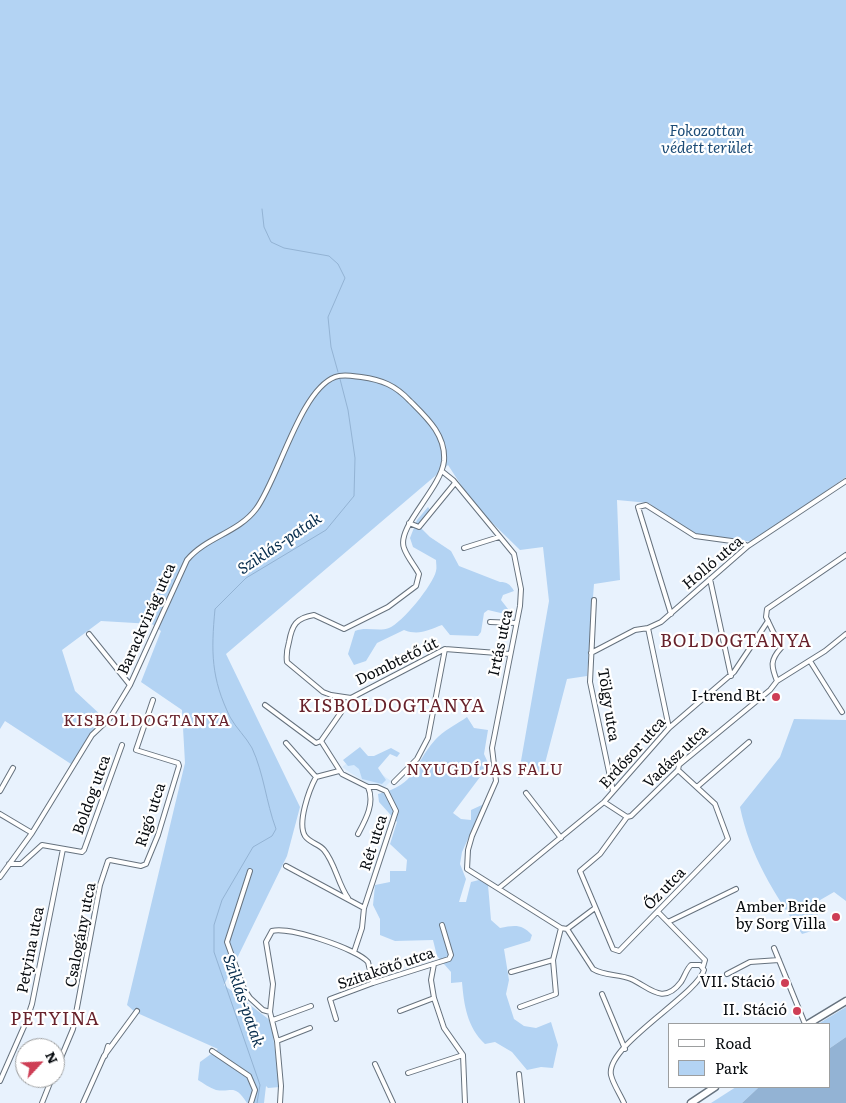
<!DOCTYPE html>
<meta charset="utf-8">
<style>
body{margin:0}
#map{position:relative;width:846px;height:1103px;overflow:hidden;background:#e8f2fd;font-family:Literata,serif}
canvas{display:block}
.legend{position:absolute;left:668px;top:1023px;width:162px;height:65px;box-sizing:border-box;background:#fff;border:1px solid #9c9e9f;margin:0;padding:6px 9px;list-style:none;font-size:15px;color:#080c10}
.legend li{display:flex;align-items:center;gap:10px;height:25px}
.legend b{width:25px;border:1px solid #9c9e9f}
.north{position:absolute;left:15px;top:1038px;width:50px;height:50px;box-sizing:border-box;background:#fff;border:1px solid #9c9e9f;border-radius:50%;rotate:65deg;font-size:14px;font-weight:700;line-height:20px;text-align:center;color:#080c10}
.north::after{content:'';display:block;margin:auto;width:18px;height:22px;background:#ce3e55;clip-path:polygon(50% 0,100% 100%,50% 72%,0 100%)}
</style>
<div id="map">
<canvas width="846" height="1103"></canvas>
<ul class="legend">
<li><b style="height:6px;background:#fff"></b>Road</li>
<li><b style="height:14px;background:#b3d3f3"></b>Park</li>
</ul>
<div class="north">N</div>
</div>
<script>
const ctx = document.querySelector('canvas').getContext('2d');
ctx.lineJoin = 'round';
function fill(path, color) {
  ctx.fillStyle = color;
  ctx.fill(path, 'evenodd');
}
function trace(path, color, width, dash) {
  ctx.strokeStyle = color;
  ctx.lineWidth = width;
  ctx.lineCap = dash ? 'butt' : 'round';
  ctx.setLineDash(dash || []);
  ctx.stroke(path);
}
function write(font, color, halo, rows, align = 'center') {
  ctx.font = font + ' Literata,serif';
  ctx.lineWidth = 4.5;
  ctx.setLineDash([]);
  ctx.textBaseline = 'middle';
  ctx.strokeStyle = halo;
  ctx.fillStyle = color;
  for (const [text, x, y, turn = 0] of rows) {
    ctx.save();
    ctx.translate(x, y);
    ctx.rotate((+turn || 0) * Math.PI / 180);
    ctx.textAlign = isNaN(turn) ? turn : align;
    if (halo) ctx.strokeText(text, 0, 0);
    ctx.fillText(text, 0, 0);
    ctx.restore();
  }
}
fill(new Path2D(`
 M 356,756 L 391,781 L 383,789 L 377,785 L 370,785 L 349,772 L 342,767 Z`), '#d7eafd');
fill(new Path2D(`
 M 0,0 L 846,0 L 846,477 L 754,542 L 688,534 L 649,503 L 617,500 L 620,580 L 594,584 L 587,676 L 567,679 L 543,771 L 518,778 L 549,601 L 543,547 L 520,550 L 474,505 L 448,465 L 226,654 L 300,807 L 287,856 L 224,985 L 271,1021 L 280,1087 L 268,1088 L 266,1086 L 264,1103 L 247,1103 C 234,1083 232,1093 216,1090 C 210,1088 203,1083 198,1080 L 200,1062 L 218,1049 L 135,1012 L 127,1005 L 185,763 L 182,710 L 141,682 L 161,631 L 152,624 L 101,621 L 62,650 L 75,691 L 104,718 L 71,764 L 5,721 L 0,729 Z
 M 428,507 L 431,511 L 421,528 L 430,537 L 451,551 L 459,566 L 500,582 C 507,582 510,584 514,591 L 503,595 L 501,600 L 508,609 L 505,614 L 488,610 L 484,613 L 481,632 L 478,636 L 450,635 L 442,625 C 428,630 419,636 404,630 L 377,643 L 366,661 L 354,665 L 348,654 L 355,631 C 366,626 378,632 389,628 C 402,623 433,585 436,571 C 437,568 436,563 436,560 L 413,547 L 410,538 L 417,520 Z
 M 467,717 L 474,728 L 488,730 L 484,754 L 489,765 L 453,813 L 461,819 L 471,820 L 471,810 L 484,804 L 462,852 L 460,864 L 466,879 L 459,902 L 466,902 L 471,882 L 479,880 L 488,885 L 491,920 L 500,928 C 515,925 522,924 532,935 L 530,941 L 504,949 L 509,980 L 506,994 L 514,1019 L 524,1026 L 536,1028 L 551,1022 L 558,1045 L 553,1068 L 541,1067 L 527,1070 L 512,1052 L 495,1042 L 485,1044 C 467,1027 464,1005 462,982 L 451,983 L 451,972 L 437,956 L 433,940 L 395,941 L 380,935 L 380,919 L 373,905 L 375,885 L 390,882 L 390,871 L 406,871 L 407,860 L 390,844 L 397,822 L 379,802 L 378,794 C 418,784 412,766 435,740 C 443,731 457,724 467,717 Z
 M 794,719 L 846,720 L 846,901 L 834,892 L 815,903 L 821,928 L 802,934 C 774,893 750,856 740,807 L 780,757 Z
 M 360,747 L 368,756 L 374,756 L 391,748 L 400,753 L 397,757 L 390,754 L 378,768 L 386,780 L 382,784 L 362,779 L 359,769 L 354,765 L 348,766 L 343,760 Z
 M 846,1007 L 846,1037 L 830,1048 L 830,1024 L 818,1024 Z
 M 736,1087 L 759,1087 L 742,1103 L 711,1103 Z`), '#b3d3f3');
fill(new Path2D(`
 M 846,1037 L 846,1103 L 742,1103 L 759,1087 L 830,1087 L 830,1048 Z`), '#93b3d4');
trace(new Path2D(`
 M 262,209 L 264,227 L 271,242 L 284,248 L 329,256 L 338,264 L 345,278 L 328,317 L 331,347 L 338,372
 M 257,1103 L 260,1085 L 214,952 L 214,925 L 222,900 L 253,847 L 272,836 L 276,829 C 266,802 264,774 252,748 C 246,737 236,728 230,717 C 211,678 211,652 215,609 L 246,578 L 326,530 L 354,496 L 355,458 L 348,410 L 340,379`), '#93b3d4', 1);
const minor = new Path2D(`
 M 443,472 L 453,480 L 514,554 L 521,589 L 520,606 L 492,748 L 496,781 L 472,836 L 468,850 L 467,869 L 561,928 L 567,929 L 593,969 C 604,976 619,974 631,979 C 649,987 663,1006 681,982 C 685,976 686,970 691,965 L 700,965 L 704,970 C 697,995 605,1046 611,1075 C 613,1084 620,1094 624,1103
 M 409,523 L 419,527 L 455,483
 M 464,548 L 499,537
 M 710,579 L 731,676
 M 594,600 L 590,682 L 613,791
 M 671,614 L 638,507 L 646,505 L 695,536 L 739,542 L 748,546
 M 490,622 L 516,623
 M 648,628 L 669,728
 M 89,634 L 130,685
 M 591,653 L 635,630 L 648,628 L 661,622 L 748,546 L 846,481
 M 810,661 L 842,712
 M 777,681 C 771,666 770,660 781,648 L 766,617 L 767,609 L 846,555
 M 265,705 L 316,743 L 321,741
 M 321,741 L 342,774 L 368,787 L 377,787 L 386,791 L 396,811 L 364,908 L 362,928 L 354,952
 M 321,741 L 351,698
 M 286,743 L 316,777
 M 678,770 L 715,804 L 728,839 L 619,951 L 613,949 L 580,871 L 600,854 L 627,817 L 631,816 L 678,770 L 679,765 L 770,690 L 777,681 L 825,651 L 846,634
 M 339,771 L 316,777 C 309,790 297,823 305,836 C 310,843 319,844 324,850 C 335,863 338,884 348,898
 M 394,782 L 417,759 L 428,738 L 445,649
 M 697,787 L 749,742
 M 0,791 L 13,768
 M 526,793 L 561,838
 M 604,802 L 627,817
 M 0,814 L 32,833
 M 358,834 C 366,819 375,803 368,787
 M 9,864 L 21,864 L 42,845 L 82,852 L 84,850 L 122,745
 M 286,866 L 364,908
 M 250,871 L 227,942 L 244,989 L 250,998 L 263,1010 L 270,1012
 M 0,877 L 32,833 L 92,735 L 110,718 L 130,685 L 187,560 C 206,537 238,533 256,509 C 278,480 300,390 335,377 C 343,374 352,376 361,377 C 382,380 395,385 410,401 C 427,418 446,435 444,461 C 441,489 396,527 404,548 C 407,557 415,566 419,574 L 416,586 L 388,607 L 344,629 L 314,615 C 296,618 292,625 289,642 C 287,649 286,655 287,662 L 323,692 L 331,695 L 351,698 L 445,649 L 510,654
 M 499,888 L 604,802 L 669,728 L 734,672 L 768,621
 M 658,912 L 705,960 L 703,967
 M 668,922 L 736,889
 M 567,929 L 595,908
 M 774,948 L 805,1024
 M 434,964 L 431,980 L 434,998 L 444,1028 L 463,1055 L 465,1103
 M 511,972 L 553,960
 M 727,974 L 750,962 L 779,960
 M 602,994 L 625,1049
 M 520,1007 L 556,994 L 553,960 L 561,928
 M 400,1011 L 434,998
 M 336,1019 L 330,999 L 373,983 L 449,959 L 451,955 L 442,925
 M 273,1020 L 311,1006
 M 277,1041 L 310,1028
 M 212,1051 L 249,1076 L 255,1090 L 251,1103
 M 105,1056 L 108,1046
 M 375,1064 L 393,1103
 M 55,1072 L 73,1029 L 100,885 L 108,861 L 110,860 L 141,866 L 146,864 L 158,835 L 179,766 L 178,763 L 136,750 L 153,700
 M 408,1073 L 463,1055
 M 519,1074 L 522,1103
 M 0,1081 L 26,1022 L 32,1004 L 63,849
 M 42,1103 L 52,1078
 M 83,1103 L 104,1056 L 137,1011
 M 280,1103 L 281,1086 L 277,1041 L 270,1012 L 273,984 L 266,942 L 272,931 C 289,926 357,949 368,962 L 373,983`);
const primary = new Path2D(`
 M 808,1024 L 846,1001
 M 691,1103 L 715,1087`);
trace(minor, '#66727e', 6);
trace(primary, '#66727e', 9);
trace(minor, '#fff', 4);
trace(primary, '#fff', 6);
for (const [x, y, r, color] of [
 [776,697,5,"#ce3e55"],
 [836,917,5,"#ce3e55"],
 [785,983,5,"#ce3e55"],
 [797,1011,5,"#ce3e55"]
]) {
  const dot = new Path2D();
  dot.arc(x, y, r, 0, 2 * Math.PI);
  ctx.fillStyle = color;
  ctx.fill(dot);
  trace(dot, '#fff', 2);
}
write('italic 15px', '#1c4c77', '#fff', [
 ["Fokozottan",707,132],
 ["védett terület",707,149]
]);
write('15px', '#080c10', '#fff', [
 ["Holló utca",713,563,-40],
 ["Barackvirág utca",147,619,-66],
 ["Irtás utca",501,643,-78],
 ["Dombtető út",397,662,-26],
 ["Tölgy utca",608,705,81],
 ["Erdősor utca",633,753,-48],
 ["Vadász utca",676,757,-44],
 ["Boldog utca",92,795,-70],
 ["Rigó utca",151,815,-72],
 ["Rét utca",374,843,-72],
 ["Őz utca",665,889,-46],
 ["Csalogány utca",81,935,-79],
 ["Petyina utca",31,950,-79],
 ["Szitakötő utca",386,969,-19]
]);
write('15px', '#080c10', '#fff', [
 ["I-trend Bt.",766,697],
 ["Amber Bride",826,908],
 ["by Sorg Villa",826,925],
 ["VII. Stáció",775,983],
 ["II. Stáció",787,1011]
], 'right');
write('italic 16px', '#062c4c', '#fff', [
 ["Sziklás-patak",280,544,-34],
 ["Sziklás-patak",243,1001,71]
]);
ctx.letterSpacing = '1px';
write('16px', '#68222b', '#fff', [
 ["KISBOLDOGTANYA",147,721],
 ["NYUGDÍJAS FALU",485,770]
]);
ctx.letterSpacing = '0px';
ctx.letterSpacing = '1px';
write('18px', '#68222b', '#fff', [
 ["BOLDOGTANYA",736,642],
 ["KISBOLDOGTANYA",392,707],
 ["PETYINA",55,1020]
]);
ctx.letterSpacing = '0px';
</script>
